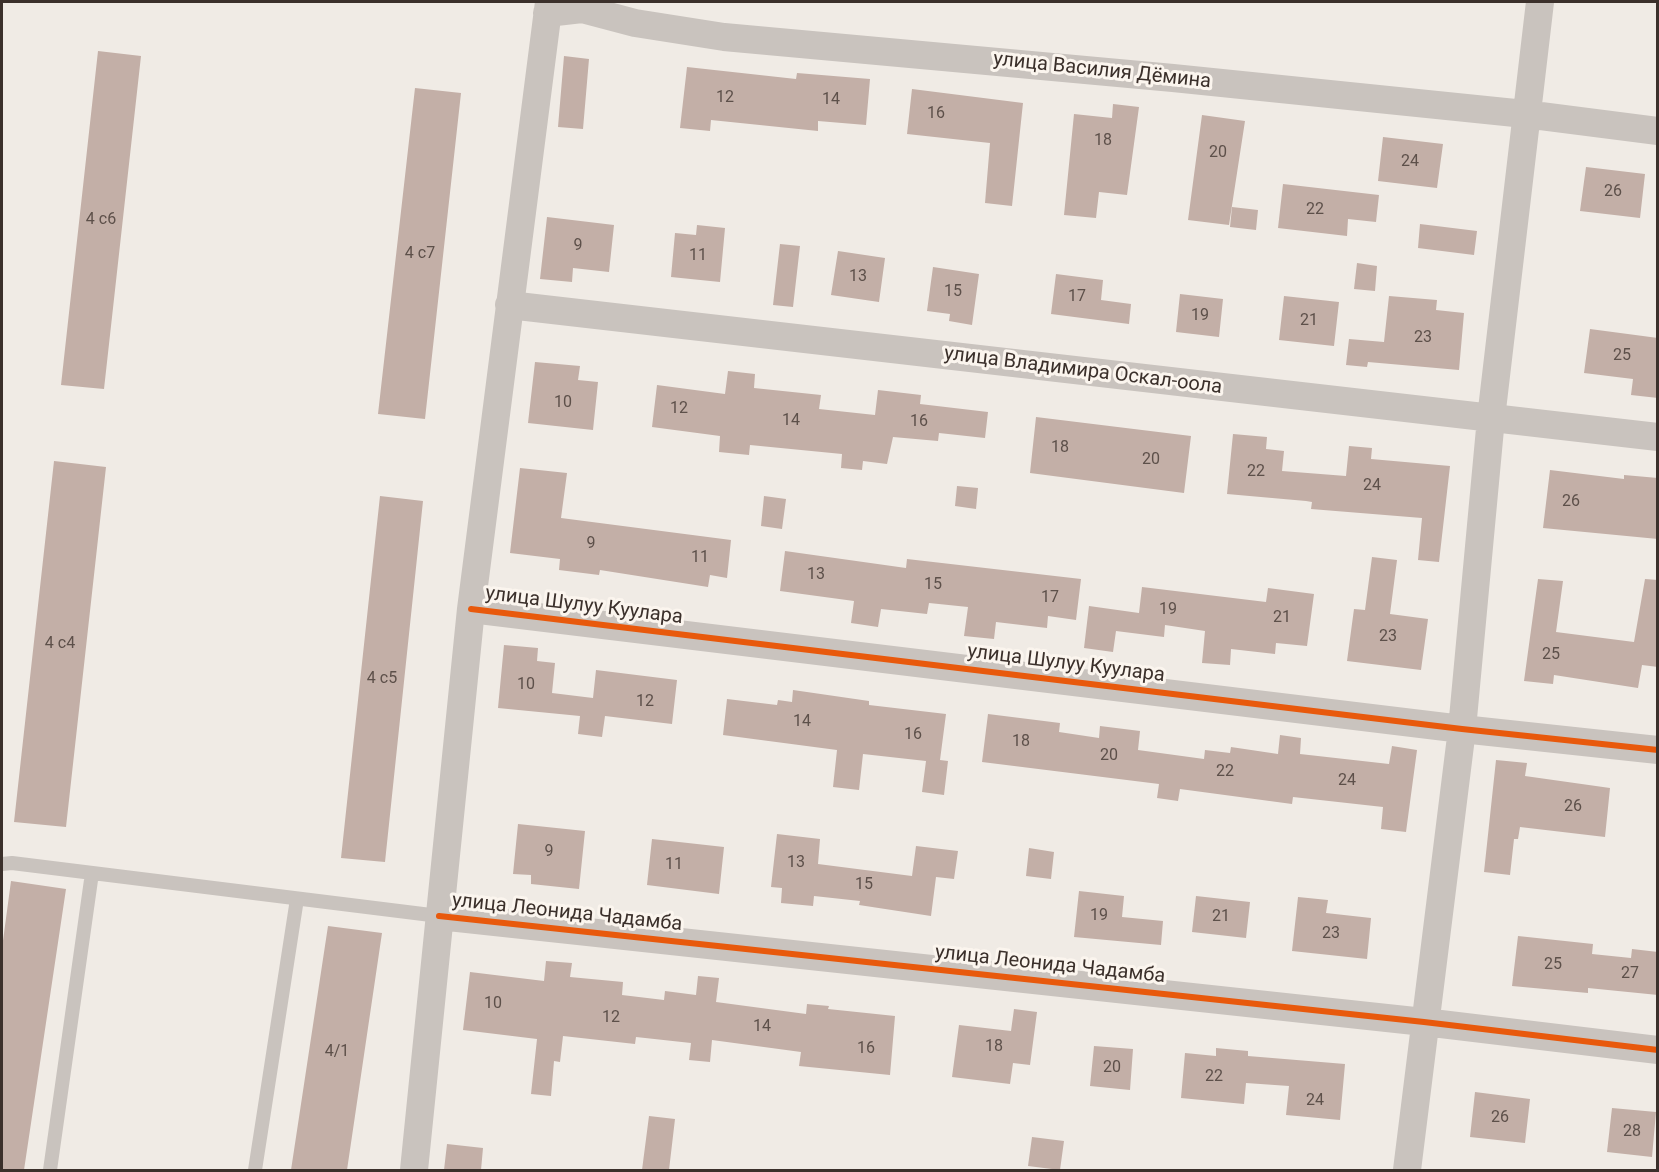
<!DOCTYPE html>
<meta charset="utf-8">
<style>
body{margin:0}
#map{position:relative;width:1659px;height:1172px;overflow:hidden;background:#f0ebe5;font-family:Roboto,sans-serif}
canvas{display:block}
.frame{position:absolute;inset:0;border:3px solid #3b302b;pointer-events:none}
</style>
<div id="map">
<canvas width="1659" height="1172"></canvas>
<div class="frame"></div>
</div>
<script>
const ctx = document.querySelector('canvas').getContext('2d');
ctx.lineJoin = 'round';
function fill(path, color) {
  ctx.fillStyle = color;
  ctx.fill(path, 'evenodd');
}
function trace(path, color, width, dash) {
  ctx.strokeStyle = color;
  ctx.lineWidth = width;
  ctx.lineCap = dash ? 'butt' : 'round';
  ctx.setLineDash(dash || []);
  ctx.stroke(path);
}
function write(font, color, halo, rows, align = 'center') {
  ctx.font = font + ' Roboto,sans-serif';
  ctx.lineWidth = 6;
  ctx.setLineDash([]);
  ctx.textBaseline = 'middle';
  ctx.strokeStyle = halo;
  ctx.fillStyle = color;
  for (const [text, x, y, turn = 0] of rows) {
    ctx.save();
    ctx.translate(x, y);
    ctx.rotate((+turn || 0) * Math.PI / 180);
    ctx.textAlign = isNaN(turn) ? turn : align;
    if (halo) ctx.strokeText(text, 0, 0);
    ctx.fillText(text, 0, 0);
    ctx.restore();
  }
}
fill(new Path2D(`
 M 98,51 L 141,56 L 104,389 L 61,385 Z
 M 564,56 L 589,59 L 583,129 L 558,127 Z
 M 687,67 L 796,79 L 797,73 L 870,79 L 866,125 L 818,121 L 818,131 L 711,120 L 710,131 L 680,128 Z
 M 415,88 L 461,93 L 425,419 L 378,414 Z
 M 912,89 L 1023,103 L 1012,206 L 985,203 L 990,143 L 907,134 Z
 M 1113,104 L 1139,107 L 1127,195 L 1099,192 L 1096,218 L 1064,215 L 1074,114 L 1112,118 Z
 M 1202,115 L 1245,121 L 1229,225 L 1188,220 Z
 M 1383,137 L 1443,144 L 1437,188 L 1378,181 Z
 M 1586,167 L 1645,174 L 1640,218 L 1580,211 Z
 M 1283,184 L 1379,195 L 1376,222 L 1348,219 L 1347,236 L 1278,228 Z
 M 1232,207 L 1258,210 L 1256,230 L 1230,227 Z
 M 547,217 L 614,225 L 609,272 L 573,268 L 572,282 L 540,279 Z
 M 1420,224 L 1477,231 L 1474,255 L 1418,248 Z
 M 697,225 L 725,228 L 720,282 L 671,277 L 675,233 L 696,235 Z
 M 780,244 L 800,246 L 793,307 L 773,305 Z
 M 838,251 L 885,258 L 879,302 L 831,295 Z
 M 1357,263 L 1377,266 L 1375,291 L 1354,289 Z
 M 933,267 L 979,274 L 972,325 L 949,321 L 950,314 L 927,311 Z
 M 1056,274 L 1103,280 L 1101,300 L 1131,304 L 1129,324 L 1051,314 Z
 M 1180,294 L 1223,299 L 1219,337 L 1176,332 Z
 M 1284,296 L 1339,302 L 1334,346 L 1279,340 Z
 M 1389,296 L 1437,300 L 1436,310 L 1464,313 L 1459,370 L 1368,362 L 1367,367 L 1346,365 L 1349,339 L 1384,342 Z
 M 1590,329 L 1658,338 L 1658,398 L 1631,395 L 1633,379 L 1584,373 Z
 M 535,362 L 580,366 L 578,380 L 598,382 L 593,430 L 528,423 Z
 M 728,371 L 755,374 L 754,388 L 821,395 L 819,409 L 875,415 L 878,390 L 921,395 L 920,404 L 988,412 L 985,438 L 939,433 L 938,441 L 893,437 L 887,464 L 863,461 L 862,470 L 841,468 L 842,454 L 750,445 L 749,455 L 719,452 L 720,436 L 652,427 L 657,385 L 725,394 Z
 M 1036,417 L 1191,436 L 1184,493 L 1030,473 Z
 M 1233,434 L 1267,437 L 1266,449 L 1284,451 L 1282,471 L 1346,476 L 1349,446 L 1372,448 L 1371,459 L 1450,466 L 1439,562 L 1418,560 L 1422,518 L 1311,509 L 1312,502 L 1306,501 L 1227,494 Z
 M 54,461 L 106,467 L 66,827 L 14,822 Z
 M 520,468 L 567,473 L 561,518 L 731,540 L 727,578 L 710,575 L 708,587 L 600,570 L 599,575 L 559,570 L 560,559 L 510,553 Z
 M 1550,470 L 1624,479 L 1624,475 L 1658,478 L 1658,539 L 1543,528 Z
 M 957,486 L 978,488 L 976,509 L 955,506 Z
 M 380,496 L 423,501 L 385,862 L 341,858 Z
 M 764,496 L 786,499 L 782,529 L 761,526 Z
 M 785,551 L 906,568 L 907,559 L 1081,579 L 1076,620 L 1048,616 L 1047,628 L 996,622 L 994,639 L 964,636 L 968,607 L 929,603 L 927,614 L 881,609 L 878,627 L 851,623 L 854,601 L 780,591 Z
 M 1372,557 L 1397,560 L 1390,614 L 1428,619 L 1421,670 L 1347,661 L 1354,609 L 1365,610 Z
 M 1538,579 L 1563,581 L 1556,632 L 1634,642 L 1645,579 L 1658,580 L 1658,667 L 1642,665 L 1638,688 L 1554,675 L 1553,684 L 1524,681 Z
 M 1142,587 L 1266,602 L 1268,588 L 1314,594 L 1307,646 L 1276,643 L 1275,654 L 1231,649 L 1230,665 L 1202,663 L 1205,631 L 1165,625 L 1164,637 L 1116,631 L 1113,652 L 1084,648 L 1089,606 L 1139,613 Z
 M 504,645 L 538,648 L 537,661 L 555,663 L 552,693 L 593,698 L 596,670 L 677,680 L 672,724 L 605,716 L 602,737 L 578,734 L 580,716 L 498,708 Z
 M 793,690 L 869,701 L 869,705 L 946,714 L 940,760 L 948,761 L 944,795 L 922,792 L 926,761 L 863,754 L 859,790 L 833,787 L 837,750 L 723,735 L 727,699 L 777,705 L 778,700 L 792,702 Z
 M 988,714 L 1060,723 L 1059,732 L 1099,738 L 1100,726 L 1140,731 L 1138,750 L 1204,759 L 1205,750 L 1230,753 L 1231,747 L 1278,754 L 1280,735 L 1301,738 L 1300,754 L 1389,764 L 1392,746 L 1417,750 L 1406,832 L 1381,829 L 1383,807 L 1293,797 L 1292,804 L 1180,789 L 1178,801 L 1157,798 L 1159,784 L 982,762 Z
 M 1496,760 L 1527,763 L 1525,776 L 1610,788 L 1605,837 L 1520,827 L 1518,839 L 1514,839 L 1510,875 L 1484,872 Z
 M 518,824 L 585,831 L 579,889 L 531,884 L 531,875 L 513,874 Z
 M 777,834 L 820,839 L 818,864 L 912,876 L 916,846 L 958,851 L 954,879 L 936,877 L 931,916 L 859,905 L 860,901 L 814,896 L 813,906 L 781,903 L 782,888 L 771,887 Z
 M 652,839 L 724,847 L 719,894 L 647,885 Z
 M 1029,848 L 1054,852 L 1051,879 L 1026,876 Z
 M 11,881 L 66,889 L 24,1170 L 2,1170 L 2,948 Z
 M 1079,891 L 1124,896 L 1122,917 L 1163,921 L 1161,945 L 1074,937 Z
 M 1196,896 L 1250,902 L 1246,938 L 1192,932 Z
 M 1298,897 L 1328,900 L 1326,913 L 1371,918 L 1367,959 L 1292,951 Z
 M 328,926 L 382,933 L 347,1170 L 291,1170 Z
 M 1518,936 L 1593,944 L 1592,954 L 1631,958 L 1632,949 L 1658,952 L 1658,995 L 1588,988 L 1588,993 L 1512,986 Z
 M 546,961 L 572,963 L 570,977 L 623,982 L 622,995 L 664,1000 L 665,991 L 696,995 L 698,976 L 719,978 L 716,1002 L 806,1014 L 807,1004 L 829,1006 L 828,1009 L 895,1016 L 890,1075 L 799,1066 L 801,1052 L 712,1040 L 710,1062 L 689,1060 L 691,1043 L 636,1037 L 635,1044 L 563,1036 L 560,1062 L 554,1061 L 551,1096 L 531,1094 L 537,1039 L 463,1030 L 470,972 L 544,981 Z
 M 1014,1009 L 1037,1012 L 1030,1065 L 1013,1063 L 1010,1084 L 952,1077 L 959,1025 L 1011,1031 Z
 M 1094,1046 L 1133,1049 L 1130,1090 L 1090,1086 Z
 M 1216,1048 L 1248,1051 L 1248,1056 L 1345,1064 L 1340,1120 L 1286,1115 L 1289,1086 L 1246,1083 L 1244,1104 L 1181,1098 L 1185,1053 L 1216,1056 Z
 M 1475,1092 L 1530,1099 L 1525,1143 L 1470,1137 Z
 M 1612,1108 L 1656,1112 L 1652,1157 L 1607,1152 Z
 M 649,1116 L 675,1119 L 669,1170 L 642,1170 Z
 M 1032,1137 L 1064,1141 L 1060,1170 L 1028,1166 Z
 M 447,1144 L 483,1148 L 481,1170 L 444,1170 Z`), '#c3afa7');
trace(new Path2D(`
 M 2,864 L 12,863 L 439,916
 M 50,1170 L 92,873
 M 255,1170 L 297,899`), '#c9c3be', 14);
trace(new Path2D(`
 M 547,13 L 582,9 L 635,23 L 724,37 L 1173,78 L 1525,114 L 1658,131
 M 509,305 L 1658,437
 M 471,609 L 1462,729 L 1658,750
 M 439,916 L 1424,1022 L 1658,1050
 M 414,1170 L 471,609 L 549,2
 M 1407,1170 L 1462,729 L 1491,418 L 1540,2`), '#c9c3be', 28);
trace(new Path2D(`
 M 471,609 L 1462,729 L 1658,750
 M 439,916 L 1424,1022 L 1658,1050`), '#e8590c', 6);
write('16px', '#5d504a', null, [
 ["12",725,98],
 ["14",831,100],
 ["16",936,114],
 ["18",1103,141],
 ["20",1218,153],
 ["24",1410,162],
 ["26",1613,192],
 ["22",1315,210],
 ["4 с6",101,220],
 ["9",578,246],
 ["4 с7",420,254],
 ["11",698,256],
 ["13",858,277],
 ["15",953,292],
 ["17",1077,297],
 ["19",1200,316],
 ["21",1309,321],
 ["23",1423,338],
 ["25",1622,356],
 ["10",563,403],
 ["12",679,409],
 ["14",791,421],
 ["16",919,422],
 ["18",1060,448],
 ["20",1151,460],
 ["22",1256,472],
 ["24",1372,486],
 ["26",1571,502],
 ["9",591,544],
 ["11",700,558],
 ["13",816,575],
 ["15",933,585],
 ["17",1050,598],
 ["19",1168,610],
 ["21",1282,618],
 ["23",1388,637],
 ["4 с4",60,644],
 ["25",1551,655],
 ["4 с5",382,679],
 ["10",526,685],
 ["12",645,702],
 ["14",802,722],
 ["16",913,735],
 ["18",1021,742],
 ["20",1109,756],
 ["22",1225,772],
 ["24",1347,781],
 ["26",1573,807],
 ["9",549,852],
 ["13",796,863],
 ["11",674,865],
 ["15",864,885],
 ["19",1099,916],
 ["21",1221,917],
 ["23",1331,934],
 ["25",1553,965],
 ["27",1630,974],
 ["10",493,1004],
 ["12",611,1018],
 ["14",762,1027],
 ["18",994,1047],
 ["16",866,1049],
 ["4/1",337,1052],
 ["20",1112,1068],
 ["22",1214,1077],
 ["24",1315,1101],
 ["26",1500,1118],
 ["28",1632,1132]
]);
write('20px', '#3b302b', '#fbf5ee', [
 ["улица Василия Дёмина",1102,71,6],
 ["улица Владимира Оскал-оола",1083,371,7],
 ["улица Шулуу Куулара",584,606,7],
 ["улица Шулуу Куулара",1066,664,7],
 ["улица Леонида Чадамба",567,913,6],
 ["улица Леонида Чадамба",1050,965,6]
]);
</script>
